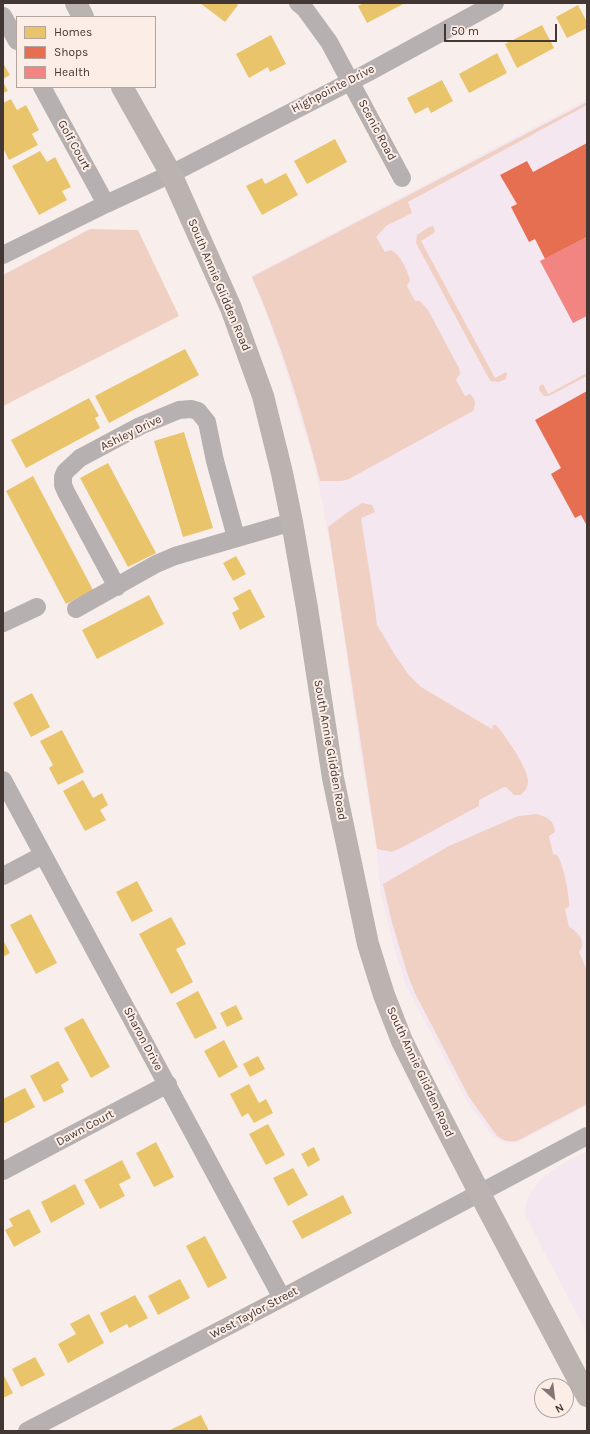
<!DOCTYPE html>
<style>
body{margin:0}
#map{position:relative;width:590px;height:1434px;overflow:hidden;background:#f8efec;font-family:Karla,sans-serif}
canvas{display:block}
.frame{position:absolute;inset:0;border:4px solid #423733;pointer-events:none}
.legend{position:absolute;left:16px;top:16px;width:140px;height:72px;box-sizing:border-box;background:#fdede7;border:1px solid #b2a49f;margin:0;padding:5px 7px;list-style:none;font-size:12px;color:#423733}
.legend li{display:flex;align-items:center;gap:8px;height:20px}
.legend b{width:20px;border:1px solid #b2a49f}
.north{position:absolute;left:534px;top:1378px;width:40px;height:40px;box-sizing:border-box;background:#fdede7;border:1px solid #b2a49f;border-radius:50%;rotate:152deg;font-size:11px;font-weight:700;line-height:16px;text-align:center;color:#423733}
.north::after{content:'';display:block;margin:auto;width:14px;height:18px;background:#827774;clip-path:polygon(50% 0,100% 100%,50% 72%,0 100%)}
.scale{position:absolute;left:444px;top:24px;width:113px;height:18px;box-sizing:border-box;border:2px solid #423733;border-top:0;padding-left:5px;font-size:12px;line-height:14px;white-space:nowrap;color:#423733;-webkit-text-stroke:3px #fdede7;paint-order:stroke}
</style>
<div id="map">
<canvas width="590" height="1434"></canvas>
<div class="frame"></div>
<ul class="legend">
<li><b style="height:11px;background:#e9c46a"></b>Homes</li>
<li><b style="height:11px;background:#e76f51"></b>Shops</li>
<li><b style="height:11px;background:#f28482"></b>Health</li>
</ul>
<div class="north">N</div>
<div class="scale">50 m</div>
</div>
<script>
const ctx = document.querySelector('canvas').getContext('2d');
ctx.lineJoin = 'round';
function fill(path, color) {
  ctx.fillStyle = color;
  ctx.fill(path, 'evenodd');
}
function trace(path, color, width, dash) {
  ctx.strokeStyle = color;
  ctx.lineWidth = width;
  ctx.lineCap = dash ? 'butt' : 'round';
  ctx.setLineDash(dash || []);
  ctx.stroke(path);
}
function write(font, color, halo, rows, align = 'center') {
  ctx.font = font + ' Karla,sans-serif';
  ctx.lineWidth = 4;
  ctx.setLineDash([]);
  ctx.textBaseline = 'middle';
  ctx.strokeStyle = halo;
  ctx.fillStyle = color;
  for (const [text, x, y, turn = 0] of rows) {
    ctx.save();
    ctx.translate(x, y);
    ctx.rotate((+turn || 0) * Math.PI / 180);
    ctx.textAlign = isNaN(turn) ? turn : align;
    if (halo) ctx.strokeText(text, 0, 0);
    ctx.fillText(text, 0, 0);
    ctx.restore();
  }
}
fill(new Path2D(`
 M 587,99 L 587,1106 L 536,1133 L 517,1143 L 506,1144 L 493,1137 L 466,1100 L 405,983 L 394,948 L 381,896 L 375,835 L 363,772 L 335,574 L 323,506 L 313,459 L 281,355 L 266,312 L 251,276 Z
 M 587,1151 L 587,1333 L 530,1225 L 524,1211 L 529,1195 L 542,1178 L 561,1165 Z`), '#f4e7f0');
fill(new Path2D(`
 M 587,102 L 587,105 L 408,202 L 412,213 L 386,226 L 376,237 L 385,252 L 391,250 C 401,255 407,270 410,280 L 407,286 L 415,301 L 420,301 L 428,310 L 459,368 L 460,374 L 456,380 L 465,396 L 470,394 C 476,399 476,404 473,411 L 349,479 L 342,481 L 320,481 C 302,411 281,343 252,277 Z
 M 433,226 L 435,231 L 434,233 L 421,241 L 495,378 L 506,372 L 507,374 L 506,379 L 499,382 L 491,381 L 488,377 L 416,243 L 417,235 L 429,227 Z
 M 90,229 L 138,230 L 179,316 L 3,406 L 3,275 Z
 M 587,373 L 587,376 L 549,396 L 544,396 L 539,390 L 539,386 L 543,384 L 548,394 Z
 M 362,503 L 372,505 L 375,512 L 361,518 L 374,601 L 377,625 L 395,655 L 408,674 L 421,687 L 492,729 L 493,725 L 496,725 C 505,735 528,768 528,781 C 528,787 526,790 521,795 L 514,795 L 506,787 L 504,787 L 479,800 L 479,806 L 475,808 L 403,847 L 392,852 L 377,849 L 328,527 L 348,512 Z
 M 537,814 C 547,817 554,820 555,832 L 549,836 L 553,854 L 557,855 C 563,862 570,897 569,907 L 565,909 L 569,927 C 575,930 584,938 582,946 C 582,948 580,950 579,952 L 587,970 L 587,1104 L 519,1140 C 510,1143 504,1141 497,1136 L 469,1097 L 415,993 L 407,973 L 391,919 L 383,884 L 449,846 L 518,816 Z`), '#f1d0c4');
fill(new Path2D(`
 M 200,3 L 236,3 L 238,5 L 225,22 Z
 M 364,3 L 405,3 L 367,23 L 358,6 Z
 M 578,5 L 587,22 L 587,28 L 567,38 L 556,17 Z
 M 542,25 L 554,48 L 517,68 L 505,44 Z
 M 271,35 L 286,64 L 270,72 L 268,67 L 249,78 L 236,54 Z
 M 497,53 L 507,73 L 469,93 L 459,74 Z
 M 3,63 L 10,75 L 3,79 Z
 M 442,80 L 453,101 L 431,113 L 428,107 L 415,114 L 407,98 Z
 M 3,82 L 8,91 L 3,93 Z
 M 11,99 L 17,110 L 26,105 L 39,130 L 32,134 L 38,145 L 9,160 L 3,148 L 3,103 Z
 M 335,139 L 347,162 L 307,184 L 294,161 Z
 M 40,151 L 47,162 L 55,157 L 71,187 L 62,191 L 67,200 L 39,215 L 12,166 Z
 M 286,173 L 298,195 L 262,215 L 246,186 L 262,178 L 265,184 Z
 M 185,349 L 199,375 L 109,423 L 95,396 Z
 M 89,398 L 99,416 L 95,418 L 100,428 L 26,468 L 11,440 Z
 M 184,432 L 213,528 L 183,537 L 154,441 Z
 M 108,463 L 156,553 L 128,567 L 80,478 Z
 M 33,476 L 93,590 L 66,604 L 6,491 Z
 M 236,556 L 246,574 L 233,581 L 223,563 Z
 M 250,589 L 265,617 L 240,630 L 232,613 L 239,609 L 233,598 Z
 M 149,595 L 164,624 L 97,659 L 82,630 Z
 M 32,693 L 50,727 L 31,737 L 13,703 Z
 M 62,730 L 84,772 L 58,785 L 49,768 L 53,765 L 40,741 Z
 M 83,780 L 93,798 L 102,793 L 108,805 L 100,810 L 106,820 L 85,831 L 63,791 Z
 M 137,881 L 153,911 L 132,922 L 116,892 Z
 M 31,914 L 57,963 L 36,974 L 10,925 Z
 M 171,917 L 186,944 L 176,949 L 193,982 L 171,994 L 139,934 Z
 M 3,940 L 10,953 L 3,957 Z
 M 198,991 L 217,1028 L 195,1039 L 176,1003 Z
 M 236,1005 L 243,1019 L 227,1027 L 220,1013 Z
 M 83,1018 L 110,1067 L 91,1078 L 64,1028 Z
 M 224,1040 L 238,1067 L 219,1078 L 204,1051 Z
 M 258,1056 L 265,1069 L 250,1077 L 243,1064 Z
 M 58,1061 L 69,1080 L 61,1085 L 64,1092 L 44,1102 L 30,1076 Z
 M 249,1084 L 259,1103 L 266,1099 L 273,1113 L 254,1123 L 248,1113 L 242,1117 L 230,1094 Z
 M 25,1088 L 35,1107 L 3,1124 L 3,1099 Z
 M 268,1124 L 285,1155 L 266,1165 L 249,1134 Z
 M 156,1142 L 174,1177 L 154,1187 L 136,1153 Z
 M 314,1147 L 320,1160 L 308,1167 L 301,1154 Z
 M 122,1160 L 131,1178 L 119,1184 L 125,1196 L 100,1209 L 84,1180 Z
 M 293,1168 L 308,1195 L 288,1206 L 273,1178 Z
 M 75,1184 L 85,1204 L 51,1223 L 41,1202 Z
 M 343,1195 L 352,1213 L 302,1239 L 292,1221 Z
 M 29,1209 L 41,1232 L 14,1247 L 5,1230 L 13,1226 L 9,1219 Z
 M 205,1236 L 227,1278 L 208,1288 L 186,1246 Z
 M 180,1279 L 190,1298 L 158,1315 L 148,1296 Z
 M 135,1295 L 148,1318 L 129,1328 L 127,1324 L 110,1333 L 100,1313 Z
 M 89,1314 L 104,1343 L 68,1363 L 58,1344 L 76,1334 L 70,1324 Z
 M 35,1357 L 45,1375 L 21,1387 L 12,1369 Z
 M 3,1374 L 13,1393 L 3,1398 Z
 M 201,1415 L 209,1431 L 168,1431 Z`), '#e9c46a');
fill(new Path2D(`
 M 587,143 L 587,237 L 545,259 L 535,239 L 529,242 L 511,207 L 517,204 L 500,175 L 527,161 L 533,172 Z
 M 587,391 L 587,526 L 581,515 L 575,518 L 551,474 L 561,468 L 535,420 Z`), '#e76f51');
fill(new Path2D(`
 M 587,237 L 587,316 L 573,323 L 540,261 Z`), '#f28482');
trace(new Path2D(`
 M 298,3 L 305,9 L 329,42 L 402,178
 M 3,16 L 17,41
 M 42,87 L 106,204
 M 3,255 L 106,204 L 171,174 L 369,72 L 495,3
 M 117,587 L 66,492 L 63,485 L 63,477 L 65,472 L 80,458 L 140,426 L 179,410 L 191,409 L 198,411 L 207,422 L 215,461 L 236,537
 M 76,609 L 156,564 L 175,556 L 292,522
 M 3,623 L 37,607
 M 3,780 L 282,1298
 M 3,876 L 43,855
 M 3,1171 L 168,1084
 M 27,1431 L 282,1298 L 587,1136`), '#b6b0b0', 18);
trace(new Path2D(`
 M 76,3 L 83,17
 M 122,87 L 171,174 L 231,308 L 263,396 L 282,473 L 292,522 L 307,608 L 333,778 L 368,944 L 384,995 L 402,1041 L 424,1085 L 480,1194 L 587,1396`), '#bab3b0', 22);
write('12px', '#423733', '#fdede7', [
 ["Highpointe Drive",333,89,-27],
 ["Scenic Road",377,130,62],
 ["Golf Court",74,145,61],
 ["South Annie Glidden Road",219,285,67],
 ["Ashley Drive",131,433,-26],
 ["South Annie Glidden Road",330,750,80],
 ["Sharon Drive",143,1039,62],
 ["South Annie Glidden Road",420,1072,65],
 ["Dawn Court",85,1128,-28],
 ["West Taylor Street",254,1313,-28]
]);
</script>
